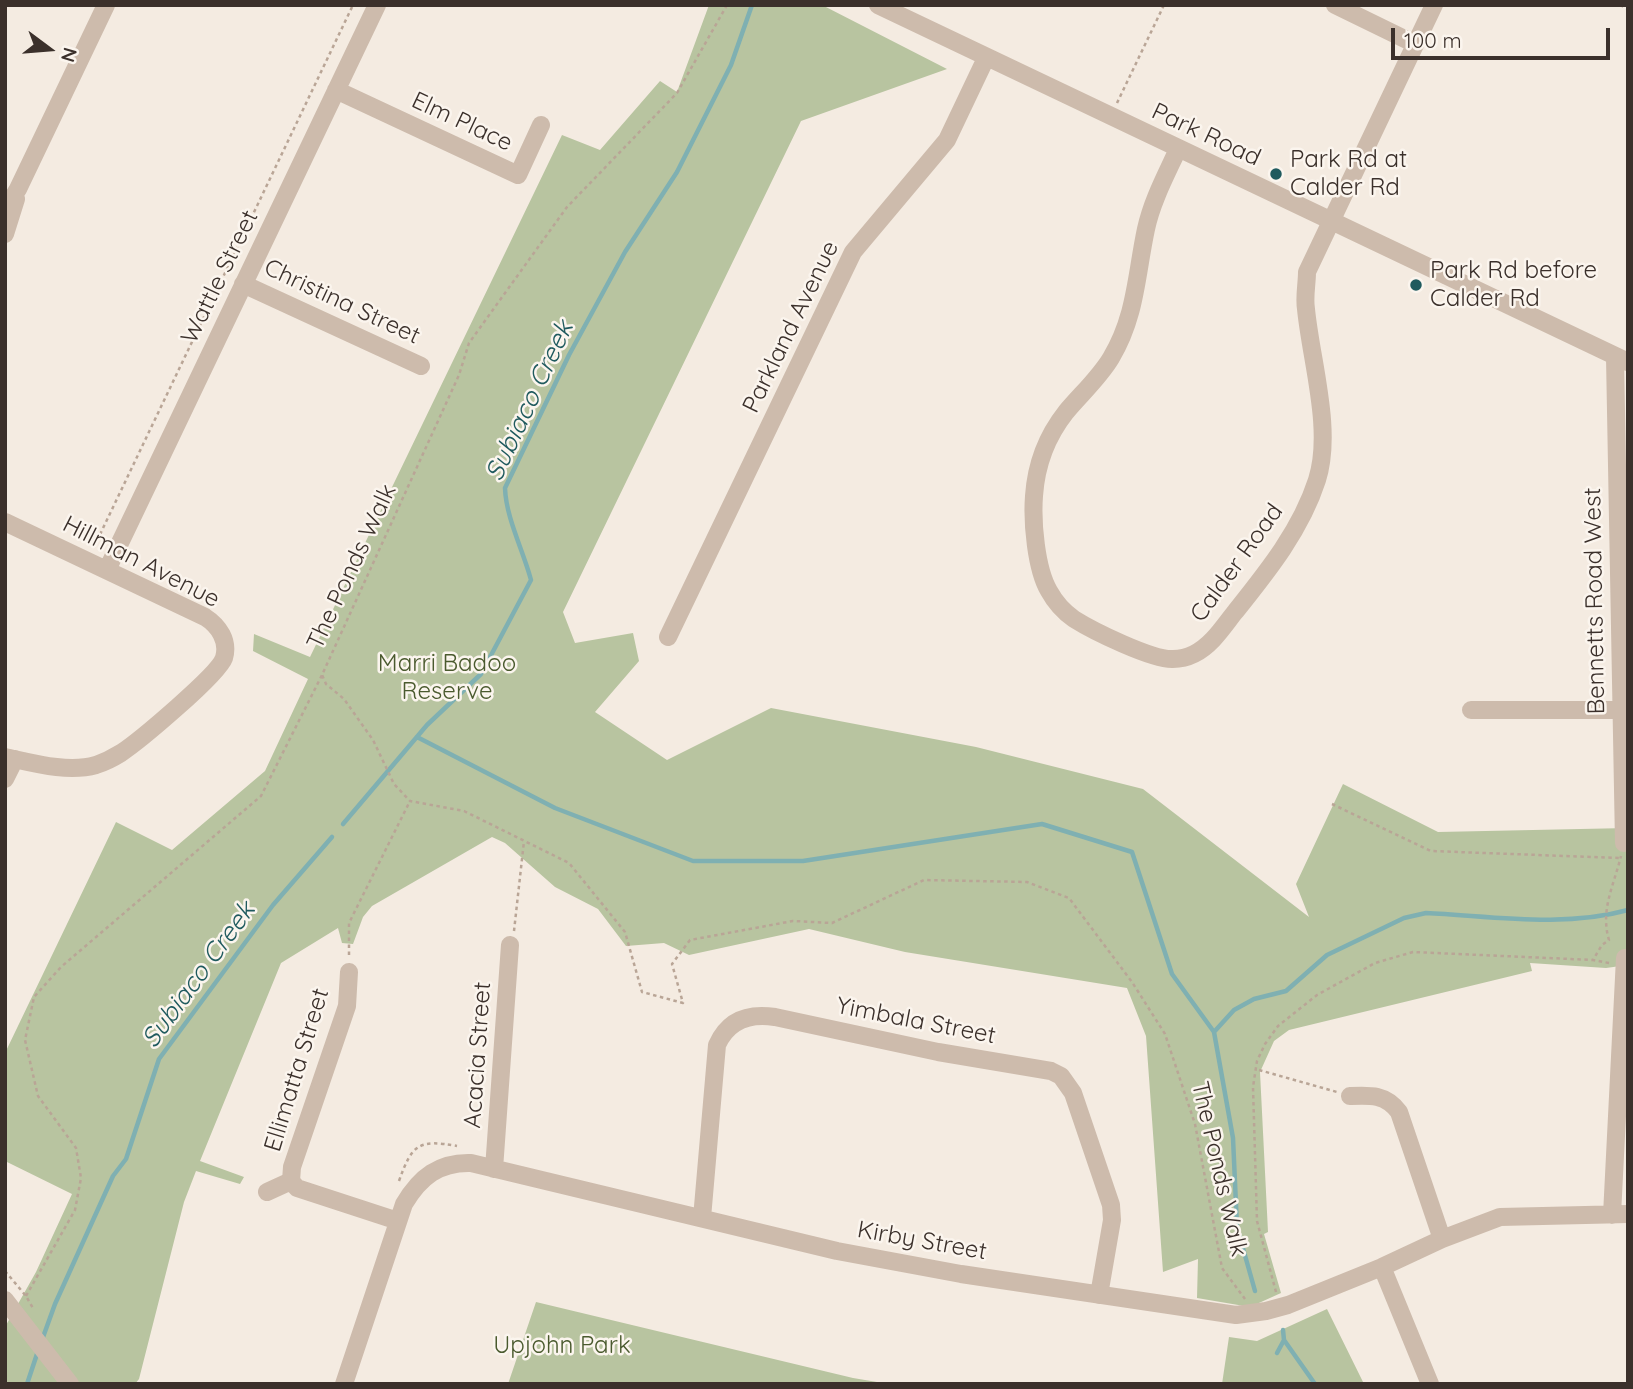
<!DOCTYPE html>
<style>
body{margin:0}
#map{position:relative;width:1633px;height:1389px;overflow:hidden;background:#f4ebe1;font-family:Quicksand,sans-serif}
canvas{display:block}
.frame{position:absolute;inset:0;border:7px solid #3b302b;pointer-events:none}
.north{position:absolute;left:14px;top:14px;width:70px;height:70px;-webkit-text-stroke:5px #fbf5ee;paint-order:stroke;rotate:106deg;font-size:19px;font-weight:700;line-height:28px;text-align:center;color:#3b302b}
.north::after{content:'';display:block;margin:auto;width:24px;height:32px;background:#3b302b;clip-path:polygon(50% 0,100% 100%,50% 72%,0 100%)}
.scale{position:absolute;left:1391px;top:28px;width:219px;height:32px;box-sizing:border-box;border:4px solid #3b302b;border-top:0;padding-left:9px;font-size:21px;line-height:24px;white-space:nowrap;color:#3b302b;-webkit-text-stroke:5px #fbf5ee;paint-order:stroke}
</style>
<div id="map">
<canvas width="1633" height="1389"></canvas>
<div class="frame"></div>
<div class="north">N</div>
<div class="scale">100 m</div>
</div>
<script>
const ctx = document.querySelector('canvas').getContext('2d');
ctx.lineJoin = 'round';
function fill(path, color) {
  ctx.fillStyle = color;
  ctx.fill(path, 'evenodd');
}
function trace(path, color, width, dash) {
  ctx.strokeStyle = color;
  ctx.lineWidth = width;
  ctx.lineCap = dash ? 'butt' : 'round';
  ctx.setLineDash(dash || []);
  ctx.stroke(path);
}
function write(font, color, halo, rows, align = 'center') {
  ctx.font = font + ' Quicksand,sans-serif';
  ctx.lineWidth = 5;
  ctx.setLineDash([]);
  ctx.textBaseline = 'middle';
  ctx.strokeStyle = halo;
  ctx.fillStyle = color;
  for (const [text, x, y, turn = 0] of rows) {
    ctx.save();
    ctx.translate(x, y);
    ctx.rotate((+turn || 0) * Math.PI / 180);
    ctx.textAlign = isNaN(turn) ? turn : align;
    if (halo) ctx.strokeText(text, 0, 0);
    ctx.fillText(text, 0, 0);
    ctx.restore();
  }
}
fill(new Path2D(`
 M 709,5 L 822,5 L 947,69 L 801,121 L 563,612 L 575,643 L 633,633 L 639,661 L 595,712 L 667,760 L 771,708 L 976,747 L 1143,789 L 1309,917 L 1296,884 L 1343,784 L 1438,832 L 1628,828 L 1628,965 L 1606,968 L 1530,963 L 1532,971 L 1289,1030 L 1274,1041 L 1260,1072 L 1268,1232 L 1264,1234 L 1281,1293 L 1250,1307 L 1197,1298 L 1198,1259 L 1163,1272 L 1146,1036 L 1127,988 L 905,952 L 809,929 L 689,955 L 664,943 L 626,946 L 598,909 L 555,887 L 505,843 L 492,837 L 372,906 L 363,917 L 353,944 L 342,943 L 338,928 L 281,963 L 200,1161 L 244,1177 L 240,1184 L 196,1171 L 184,1202 L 139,1379 L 135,1384 L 5,1384 L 5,1327 L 36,1272 L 72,1194 L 5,1161 L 5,1053 L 116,822 L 172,850 L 265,771 L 308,679 L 253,651 L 254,634 L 310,657 L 562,135 L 600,150 L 660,81 L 677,92 Z
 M 536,1302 L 853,1378 L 889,1384 L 508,1384 Z
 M 1327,1309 L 1364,1384 L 1222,1384 L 1229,1337 L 1257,1341 Z`), '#b8c4a0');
trace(new Path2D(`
 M 417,737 L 555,808 L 693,861 L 803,861 L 1042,824 L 1132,852 L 1172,974 L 1214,1032 L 1234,1010 L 1254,999 L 1286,991 L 1327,955 L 1404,918 L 1426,913 C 1492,916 1563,928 1628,910
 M 343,824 L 427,725 L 481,674 L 531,580 C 523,550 506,518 505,488 L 569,355 L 625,252 L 677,172 L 731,65 L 752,5
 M 1214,1032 L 1233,1138 L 1237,1227 L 1255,1291
 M 1283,1330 L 1284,1340 L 1315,1384
 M 42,1340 L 55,1304 L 113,1176 L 126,1159 L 159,1059 L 273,905 L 332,837
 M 1277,1353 L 1284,1340
 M 27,1384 L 38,1351`), '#7fb0b2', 4.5);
trace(new Path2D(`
 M 727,5 L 677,93 L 567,207 L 469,343 L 459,375 L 322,675 L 326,684 L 344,699 L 373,740 L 394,784 L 410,801 L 464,811 L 569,863 L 625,932 L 642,992 L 683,1003 L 672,964 L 690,940 L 793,921 L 832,923 L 924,880 L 1027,882 L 1069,898 L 1132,982 L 1165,1034 L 1195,1124 L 1222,1268 L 1245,1299
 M 830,5 L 831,5
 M 1620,5 L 1628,9
 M 1117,103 L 1164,5
 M 94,547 L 353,5
 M 1332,804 L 1431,851 L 1619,858
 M 514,931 L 524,841
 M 349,955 L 349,923 L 410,801
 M 1609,963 L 1593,960 L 1602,945 L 1609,940 C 1600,910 1614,885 1621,856
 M 1259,1070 L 1337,1092
 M 399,1181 C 412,1144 419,1139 457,1146
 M 5,1271 L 26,1296 L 34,1310
 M 1276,1292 L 1257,1221 L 1253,1087 L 1257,1061 L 1265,1044 L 1278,1026 L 1317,995 L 1375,963 L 1413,952 L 1593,960
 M 26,1296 L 75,1210 L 81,1178 L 76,1148 L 38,1096 L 25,1040 L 34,997 L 61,967 L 261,796 L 322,675`), '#b9a596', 2.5, [3.5, 3.5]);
trace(new Path2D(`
 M 878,5 L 1628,362
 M 1335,5 L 1415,44
 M 336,90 L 518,175 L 541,125
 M 1178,149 C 1166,175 1152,201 1146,229 C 1136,276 1136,316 1111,358 C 1099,378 1081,394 1066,412 C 1047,436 1036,466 1034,496 C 1032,522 1036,569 1049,591 C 1055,602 1064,612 1074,619 C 1093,631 1152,660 1173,659 C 1180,659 1188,657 1194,654 C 1212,645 1223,627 1235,612 C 1267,572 1301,530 1317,480 C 1333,430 1311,361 1306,309 C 1304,297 1307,284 1307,272 L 1434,5
 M 5,210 L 18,189 L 106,5
 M 5,234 L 16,199
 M 243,284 L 421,366
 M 1615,357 L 1624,843
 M 5,522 L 205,617 C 219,626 229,641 224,658 C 218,675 139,741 121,753 C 113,758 105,762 96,765 C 68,773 33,763 5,757
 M 107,570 L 377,5
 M 668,637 L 853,252 L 947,140 L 986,58
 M 1471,710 L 1622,710
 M 5,779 L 15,759
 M 349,972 L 347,1006 L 292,1167 L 291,1181 L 297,1188 L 398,1221
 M 1350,1096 C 1370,1095 1386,1094 1399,1112 L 1442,1239
 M 494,1169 L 510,945
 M 267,1192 L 291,1181
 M 1612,1215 L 1625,958
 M 702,1218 L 717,1045 C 728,1020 749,1013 775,1017 L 938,1052 L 1051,1071 L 1061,1076 L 1073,1093 L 1111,1205 L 1112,1220 L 1099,1295
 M 1382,1267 L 1430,1384
 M 5,1300 L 70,1384
 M 344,1384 L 404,1204 C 420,1177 439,1162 471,1163 L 837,1251 L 961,1274 L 1236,1315 L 1266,1311 L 1288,1305 L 1382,1267 L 1442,1239 L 1500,1217 L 1628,1214`), '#cdbbac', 18);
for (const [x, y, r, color] of [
 [1276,174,7,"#1f5a5e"],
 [1416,285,7,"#1f5a5e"]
]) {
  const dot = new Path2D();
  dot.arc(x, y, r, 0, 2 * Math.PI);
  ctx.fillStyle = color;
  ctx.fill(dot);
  trace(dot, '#fbf5ee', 2.5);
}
write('24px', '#3b302b', '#fbf5ee', [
 ["Elm Place",462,122,25],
 ["Park Road",1206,135,25],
 ["Wattle Street",220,277,-64],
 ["Christina Street",342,302,25],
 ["Parkland Avenue",791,327,-64],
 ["Hillman Avenue",141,562,27],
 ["Calder Road",1237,563,-54],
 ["The Ponds Walk",352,567,-65],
 ["Bennetts Road West",1595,601,-91],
 ["Yimbala Street",916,1021,11],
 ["Acacia Street",478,1055,-86],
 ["Ellimatta Street",297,1070,-73],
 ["The Ponds Walk",1219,1169,77],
 ["Kirby Street",922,1241,10]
]);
write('24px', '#3b302b', '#fbf5ee', [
 ["Park Rd at",1290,160],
 ["Calder Rd",1290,188],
 ["Park Rd before",1430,271],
 ["Calder Rd",1430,299]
], 'left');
write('24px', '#4a5a2e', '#fbf5ee', [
 ["Marri Badoo",447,664],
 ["Reserve",447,692],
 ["Upjohn Park",562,1346]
]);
write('italic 26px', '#1f5a5e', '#fbf5ee', [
 ["Subiaco Creek",530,401,-65],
 ["Subiaco Creek",199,975,-54]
]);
</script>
